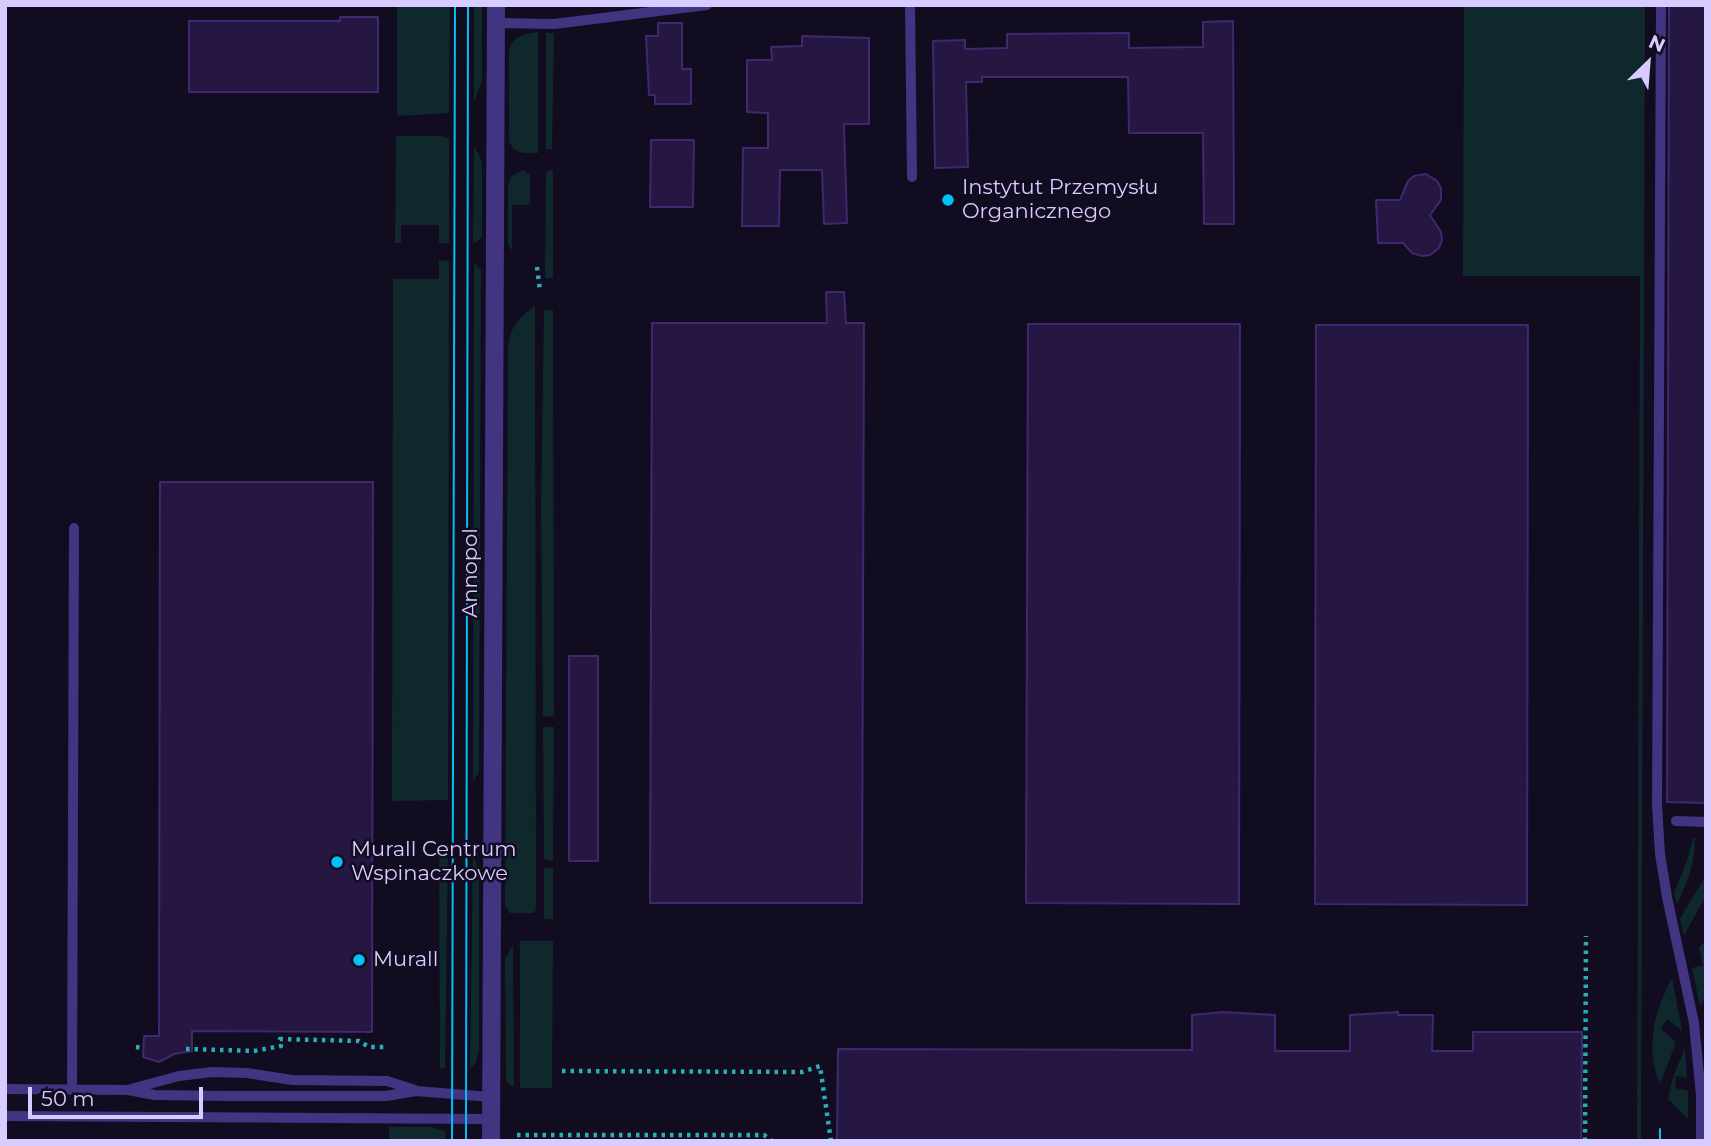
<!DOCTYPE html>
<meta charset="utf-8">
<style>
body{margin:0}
#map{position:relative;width:1711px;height:1146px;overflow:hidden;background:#120c20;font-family:Montserrat,sans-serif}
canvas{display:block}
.frame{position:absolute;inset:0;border:7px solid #d7cbff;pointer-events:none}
.north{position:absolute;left:1613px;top:28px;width:70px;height:70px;-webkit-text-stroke:5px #120c20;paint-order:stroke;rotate:25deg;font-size:19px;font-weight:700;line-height:28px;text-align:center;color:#d7cbff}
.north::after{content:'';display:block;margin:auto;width:24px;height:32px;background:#d7cbff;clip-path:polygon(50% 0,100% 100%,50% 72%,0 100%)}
.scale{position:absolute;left:28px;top:1087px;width:175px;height:32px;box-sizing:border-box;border:4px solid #d7cbff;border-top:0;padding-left:9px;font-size:21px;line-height:24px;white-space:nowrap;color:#d7cbff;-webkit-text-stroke:5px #120c20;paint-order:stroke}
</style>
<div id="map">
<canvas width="1711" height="1146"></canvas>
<div class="frame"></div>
<div class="north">N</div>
<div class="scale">50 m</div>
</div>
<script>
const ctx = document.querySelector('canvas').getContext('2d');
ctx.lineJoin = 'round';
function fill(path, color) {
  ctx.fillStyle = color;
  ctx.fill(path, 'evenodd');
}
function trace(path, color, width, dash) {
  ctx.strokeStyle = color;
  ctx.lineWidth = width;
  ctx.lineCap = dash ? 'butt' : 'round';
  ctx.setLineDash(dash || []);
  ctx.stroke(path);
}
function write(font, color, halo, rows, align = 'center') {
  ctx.font = font + ' Montserrat,sans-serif';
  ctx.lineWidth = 5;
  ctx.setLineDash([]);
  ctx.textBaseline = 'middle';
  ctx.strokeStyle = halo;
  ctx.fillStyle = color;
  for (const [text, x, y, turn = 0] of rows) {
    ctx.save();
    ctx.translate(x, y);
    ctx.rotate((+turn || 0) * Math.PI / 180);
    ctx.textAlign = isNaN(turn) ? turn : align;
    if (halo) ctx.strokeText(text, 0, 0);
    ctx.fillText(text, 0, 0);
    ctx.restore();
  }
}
fill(new Path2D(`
 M 397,5 L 450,5 L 449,113 L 397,116 Z
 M 474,5 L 482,5 L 482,81 L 474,101 Z
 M 1464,5 L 1645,5 L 1641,1141 L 1637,1141 L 1640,276 L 1463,276 Z
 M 538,32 L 538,153 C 525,153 516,155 509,142 L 509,51 C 513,35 524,34 538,32 Z
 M 546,33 L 554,33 L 552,149 L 546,149 Z
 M 396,136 L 440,136 L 449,138 L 449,243 L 439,243 L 439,225 L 401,225 L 401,243 L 395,243 Z
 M 474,146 L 482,162 L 482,236 L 479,240 L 473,243 Z
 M 524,170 L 530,175 L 530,202 L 528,205 L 512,205 L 512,251 L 508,244 L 508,184 L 512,176 Z
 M 553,170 L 553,278 L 545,278 L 546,172 Z
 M 439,260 L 449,261 L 448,800 L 392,801 L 393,279 L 439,279 Z
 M 474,262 L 481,270 L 479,772 L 473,782 Z
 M 535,306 L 536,910 L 533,913 L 510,913 L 505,905 L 508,348 C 510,328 518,317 535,306 Z
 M 544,310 L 553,310 L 554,716 L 543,717 L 541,508 Z
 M 543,727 L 554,727 L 553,861 L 544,859 Z
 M 1693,838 L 1695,838 C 1695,863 1688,882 1677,904 L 1674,893 L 1687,861 Z
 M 447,843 L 448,847 L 445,1069 L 440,1068 L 439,848 L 441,844 Z
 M 473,856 L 477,865 L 479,879 L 479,1050 L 476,1062 L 470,1069 Z
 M 546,868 L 553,868 L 553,919 L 544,919 L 544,869 Z
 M 1706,875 L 1706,896 L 1684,935 L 1680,919 Z
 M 520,941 L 553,941 L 552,1088 L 520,1088 Z
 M 1704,943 L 1706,945 L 1706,997 L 1700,1006 L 1692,968 L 1703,965 L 1699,947 Z
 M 513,945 L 514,1087 L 506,1082 L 505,959 Z
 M 1672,978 L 1682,1031 L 1667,1019 L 1661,1029 L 1676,1042 L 1660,1084 C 1645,1047 1654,1012 1672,978 Z
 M 1685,1048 L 1687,1078 L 1676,1076 L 1675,1088 L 1688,1091 L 1688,1119 L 1668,1099 L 1673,1077 Z
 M 389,1127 L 431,1127 L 445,1131 L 446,1141 L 389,1141 Z`), '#0f282b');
const building = new Path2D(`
 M 1669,5 L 1706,5 L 1706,803 L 1667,802 Z
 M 340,17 L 378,17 L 378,92 L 189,92 L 189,21 L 340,21 Z
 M 1233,21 L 1234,224 L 1204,224 L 1203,133 L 1129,133 L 1128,77 L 982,77 L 982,82 L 966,82 L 968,167 L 935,168 L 933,41 L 965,40 L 965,49 L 1007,48 L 1007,34 L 1129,33 L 1129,48 L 1203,47 L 1203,22 Z
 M 658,23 L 682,23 L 682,69 L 691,69 L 691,104 L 655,104 L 655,95 L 649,95 L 646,36 L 658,36 Z
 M 802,36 L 869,38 L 869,124 L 844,124 L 847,223 L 824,224 L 822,170 L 780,170 L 779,226 L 742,226 L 743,148 L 768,148 L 768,113 L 747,112 L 747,60 L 772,60 L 771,47 L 802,46 Z
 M 651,140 L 694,140 L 693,207 L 650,207 Z
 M 1426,174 L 1437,181 L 1441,188 L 1441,200 L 1430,215 L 1441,232 L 1442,240 L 1439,248 L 1430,255 L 1422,256 L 1412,253 L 1403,243 L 1378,243 L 1376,200 L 1400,200 L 1408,181 L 1414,176 Z
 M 826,292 L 844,292 L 846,323 L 864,323 L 862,903 L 650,903 L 652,323 L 827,323 Z
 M 1028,324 L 1240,324 L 1239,904 L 1026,903 Z
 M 1316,325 L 1528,325 L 1527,905 L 1315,904 Z
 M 160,482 L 373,482 L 372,1032 L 192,1031 L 192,1051 L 174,1054 L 159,1062 L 143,1057 L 144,1036 L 159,1036 Z
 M 569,656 L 598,656 L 598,861 L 569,861 Z
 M 1223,1012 L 1275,1015 L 1275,1051 L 1350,1051 L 1350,1015 L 1398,1012 L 1398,1015 L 1433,1015 L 1432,1051 L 1473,1051 L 1473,1032 L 1582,1032 L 1581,1141 L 837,1141 L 838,1049 L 1192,1050 L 1192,1015 Z`);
fill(building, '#251742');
trace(building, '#3f286f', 2);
trace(new Path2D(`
 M 537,267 L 540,291
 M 136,1047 L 143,1048
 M 186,1049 L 254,1051 L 281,1046 L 280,1039 L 359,1041 L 369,1047 L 388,1047
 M 562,1071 L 802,1072 L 820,1066 L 831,1141
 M 517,1135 L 764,1135 L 772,1141
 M 1585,1141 L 1586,936`), '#29aeb5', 4.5, [3.5, 5]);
trace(new Path2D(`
 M 910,5 L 912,177
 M 1661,5 L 1657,805 L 1660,854 L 1667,897 L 1694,1023 L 1701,1096 L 1701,1141
 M 496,23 L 554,24 L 707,5
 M 1676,821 L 1706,822
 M 5,1089 L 128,1090 L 155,1095 L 227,1096 L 386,1096 L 416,1091 L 491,1097
 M 131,1089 L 179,1076 L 212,1072 L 247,1073 L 292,1080 L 387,1081 L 415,1090
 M 72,1090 L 74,528
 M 5,1116 L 491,1119`), '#413581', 10);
trace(new Path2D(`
 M 491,1141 L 496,5`), '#413581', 18);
trace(new Path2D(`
 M 452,1141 L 455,5
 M 466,1141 L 468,5
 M 1660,1141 L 1660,1129`), '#00c1f6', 2);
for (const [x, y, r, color] of [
 [948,200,7,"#00c1f6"],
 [337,862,7,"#00c1f6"],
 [359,960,7,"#00c1f6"]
]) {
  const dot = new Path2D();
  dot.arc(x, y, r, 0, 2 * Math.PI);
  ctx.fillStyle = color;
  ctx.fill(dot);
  trace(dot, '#120c20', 2.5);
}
write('21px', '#d7cbff', '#120c20', [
 ["Instytut Przemysłu",962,188],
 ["Organicznego",962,212],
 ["Murall Centrum",351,850],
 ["Wspinaczkowe",351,874],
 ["Murall",373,960]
], 'left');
write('21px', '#d7cbff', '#120c20', [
 ["Annopol",471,573,-90]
]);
</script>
